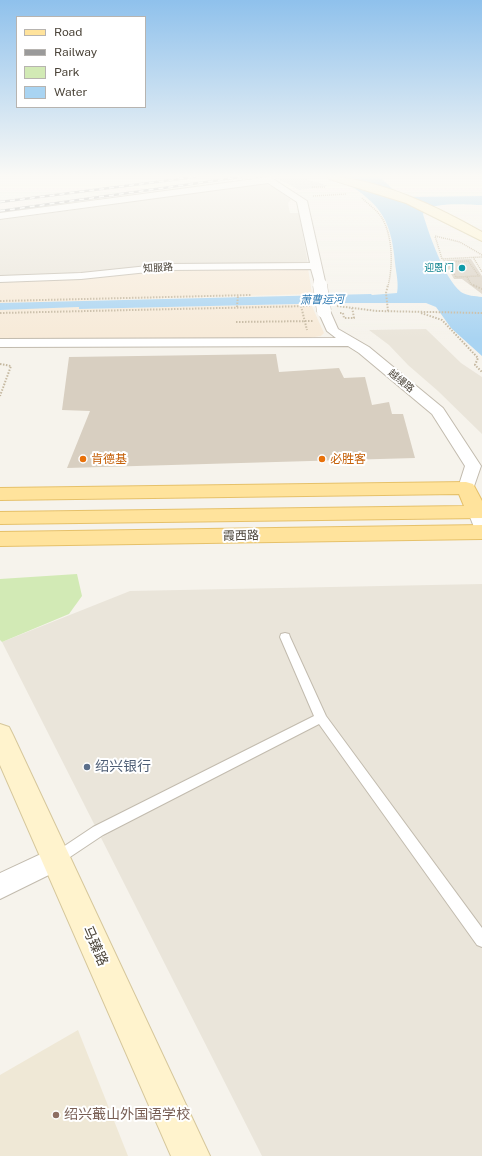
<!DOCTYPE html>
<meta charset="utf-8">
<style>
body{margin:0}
#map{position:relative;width:482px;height:1156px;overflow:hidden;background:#f6f3ec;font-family:"Public Sans",sans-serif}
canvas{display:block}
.legend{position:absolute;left:16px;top:16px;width:130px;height:92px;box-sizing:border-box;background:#fff;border:1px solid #b7b4b0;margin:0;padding:5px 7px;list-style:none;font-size:12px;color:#4b4439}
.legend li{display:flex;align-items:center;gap:8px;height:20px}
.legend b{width:20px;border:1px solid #b7b4b0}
</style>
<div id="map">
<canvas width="482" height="1156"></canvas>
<ul class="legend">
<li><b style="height:5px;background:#ffe39c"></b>Road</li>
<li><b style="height:5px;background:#9a9a9a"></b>Railway</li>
<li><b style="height:11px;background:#d2eab5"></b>Park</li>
<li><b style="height:11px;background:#a9d4f2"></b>Water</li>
</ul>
</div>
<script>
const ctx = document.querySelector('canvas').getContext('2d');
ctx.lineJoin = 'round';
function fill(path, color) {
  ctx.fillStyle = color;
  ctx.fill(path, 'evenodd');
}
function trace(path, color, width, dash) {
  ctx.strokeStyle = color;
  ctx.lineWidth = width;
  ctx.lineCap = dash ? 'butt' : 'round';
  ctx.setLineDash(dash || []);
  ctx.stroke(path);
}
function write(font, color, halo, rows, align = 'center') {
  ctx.font = font + ' "Public Sans","Noto Sans SC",sans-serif';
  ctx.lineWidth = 4;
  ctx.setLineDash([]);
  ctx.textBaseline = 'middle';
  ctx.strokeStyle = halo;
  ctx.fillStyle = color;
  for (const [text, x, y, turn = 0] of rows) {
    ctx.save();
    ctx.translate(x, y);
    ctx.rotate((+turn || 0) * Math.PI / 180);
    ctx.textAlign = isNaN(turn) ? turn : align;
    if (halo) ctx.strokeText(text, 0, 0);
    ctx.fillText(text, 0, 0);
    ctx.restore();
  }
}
fill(new Path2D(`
 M 266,183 L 270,186 L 273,185 L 291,200 L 288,203 L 290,213 L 299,213 L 308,264 L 176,264 L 64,275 L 0,277 L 0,220 Z
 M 426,329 L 461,363 L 482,377 L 482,434 L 438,391 L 408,365 L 389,345 L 369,330 Z
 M 482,584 L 482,1156 L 262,1156 L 2,642 L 130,591 Z`), '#eae5da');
fill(new Path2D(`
 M 308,268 L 312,294 L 0,303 L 0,281 L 61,280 L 158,270 Z
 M 311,304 L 324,333 L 321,336 L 302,339 L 0,339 L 0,310 L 27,308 L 79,307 L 79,309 Z`), '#f7ead8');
fill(new Path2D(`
 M 78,1030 L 128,1156 L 0,1156 L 0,1075 Z`), '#efe8d6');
fill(new Path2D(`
 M 77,574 L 82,596 L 69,614 L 2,642 L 0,640 L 0,579 Z`), '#d2eab5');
fill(new Path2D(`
 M 275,177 L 300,177 L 329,186 L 299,190 Z`), '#e5e3e0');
fill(new Path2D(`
 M 337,177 L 374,177 L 390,195 L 398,197 L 482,196 L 482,205 C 468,205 430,200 423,214 C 429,234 444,278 461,292 C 467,296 475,296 482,297 L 482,356 L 451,328 L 436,307 L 426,303 L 340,303 L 79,309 L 79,307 L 0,310 L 0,303 L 371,294 L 372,295 L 397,293 C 399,284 396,272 395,263 C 391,214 377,202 337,177 Z`), '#a9d4f2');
fill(new Path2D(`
 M 372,177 L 380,177 L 405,201 L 405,205 L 399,205 Z`), '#a9d4f2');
fill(new Path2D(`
 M 471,259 L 482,276 L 482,294 L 462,279 L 454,279 L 443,260 Z
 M 276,354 L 279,372 L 339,368 L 344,378 L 365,377 L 372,405 L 389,402 L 392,414 L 403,414 L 415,458 L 67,468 L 90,411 L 62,410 L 69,357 Z`), '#d8cfc1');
const lane = new Path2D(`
 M 285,633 L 289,634 L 290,637 L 326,716 L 482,928 L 482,947 L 477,945 L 319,724 L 103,835 L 61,863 L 56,865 L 51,863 L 49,859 L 51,855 L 93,827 L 314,716 L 280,637 L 281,634 Z`);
const street = new Path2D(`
 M 270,177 L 307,201 L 325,281 L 323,283 L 315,283 L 311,269 L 167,270 L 81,279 L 0,282 L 0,276 L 81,273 L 167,264 L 310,263 L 297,202 L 268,183 L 0,219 L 0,213 Z
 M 324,307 L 330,311 L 338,329 L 369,347 L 443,408 L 481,466 L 472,492 L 466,493 L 460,492 L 458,488 L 465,466 L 432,414 L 359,353 L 348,346 L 0,347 L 0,339 L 336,338 L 327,331 L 318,311 Z
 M 477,507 L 482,508 L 482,534 L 476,532 L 468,512 L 471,508 Z
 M 56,847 L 65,851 L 69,859 L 65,867 L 0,899 L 0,873 Z`);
const secondary = new Path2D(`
 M 328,177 C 376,177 440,208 482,232 L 482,241 L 406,203 L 329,179 Z
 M 0,724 L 9,727 L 13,735 L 210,1156 L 171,1156 L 0,765 Z`);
const primary = new Path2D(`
 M 466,482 L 473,484 L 482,501 L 482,518 L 0,524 L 0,512 L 464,506 L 459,494 L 0,500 L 0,488 Z
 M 482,525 L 482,539 L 0,546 L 0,532 Z`);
trace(lane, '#c2bbae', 2);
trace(street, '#c2bbae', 2);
trace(secondary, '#d6c79b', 2);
trace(primary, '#e6c16a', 2);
trace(new Path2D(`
 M 312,187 L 326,187
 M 313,196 L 346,194
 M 362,198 C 368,204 378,211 382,218 C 393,237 393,266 388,286
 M 482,255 L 460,242 L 435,236 L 442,259 L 482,257
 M 473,257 L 482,272
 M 468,261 L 479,276 L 456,277 L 447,262 Z
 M 467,277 L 471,284 L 475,286`), '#c4b79f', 1.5, [1, 1]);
trace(new Path2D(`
 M 473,285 L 482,289
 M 0,301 L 251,295
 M 301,306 L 307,330
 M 337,306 L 377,311 L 482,313
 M 237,307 L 238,295
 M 388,311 L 386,293 L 388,285
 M 0,313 L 310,306
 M 340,313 L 343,313 L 344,318 L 354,318 L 352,307
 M 421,313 L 442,320 L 478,358 L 475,365 L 482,372
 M 236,322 L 314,321
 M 0,364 L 11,366 L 0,396`), '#c4b79f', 2, [1.5, 1.5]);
fill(lane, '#fff');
fill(street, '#fff');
fill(secondary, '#fff3cd');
fill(primary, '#ffe39c');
const rail = new Path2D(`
 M 0,202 L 195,177
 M 0,211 L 241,177`);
trace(rail, '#9a9a9a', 2.5);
trace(rail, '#fff', 1.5, [5]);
const streetBridgeFar1 = new Path2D(`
 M 319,281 L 320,286`);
const streetBridge = new Path2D(`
 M 320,285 L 324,311`);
trace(streetBridgeFar1, '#c2bbae', 12, []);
trace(streetBridge, '#c2bbae', 15, []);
trace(streetBridgeFar1, '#fff', 10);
trace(streetBridge, '#fff', 14);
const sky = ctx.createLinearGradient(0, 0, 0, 339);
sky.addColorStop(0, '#8fc1ec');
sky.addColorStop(0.52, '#fbfaf6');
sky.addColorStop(1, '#fbfaf600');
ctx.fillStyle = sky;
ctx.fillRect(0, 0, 482, 339);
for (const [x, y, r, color] of [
 [462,268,4,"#0f9aa8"],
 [83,459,4,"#e8710a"],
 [322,459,4,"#e8710a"],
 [87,767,4,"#5c6f8a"],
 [56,1115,4,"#8d6e63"]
]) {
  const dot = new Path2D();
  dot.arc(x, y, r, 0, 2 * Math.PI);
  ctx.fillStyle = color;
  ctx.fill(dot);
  trace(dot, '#fff', 1.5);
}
write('10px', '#4b4439', '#fff', [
 ["知服路",158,268,-4],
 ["越缦路",401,381,39]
]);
write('10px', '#0d838f', '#fff', [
 ["迎恩门",454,268]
], 'right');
write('italic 11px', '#2e7ab2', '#fff', [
 ["萧曹运河",322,300,-1]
]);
write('12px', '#c56008', '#fff', [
 ["肯德基",91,459],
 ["必胜客",330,459]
], 'left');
write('12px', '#4b4439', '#fff', [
 ["霞西路",241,536,-1]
]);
write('14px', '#4e5e75', '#fff', [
 ["绍兴银行",95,767]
], 'left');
write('14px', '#4b4439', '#fff', [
 ["马臻路",95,946,66]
]);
write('14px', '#785e54', '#fff', [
 ["绍兴蕺山外国语学校",64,1115]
], 'left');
</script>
